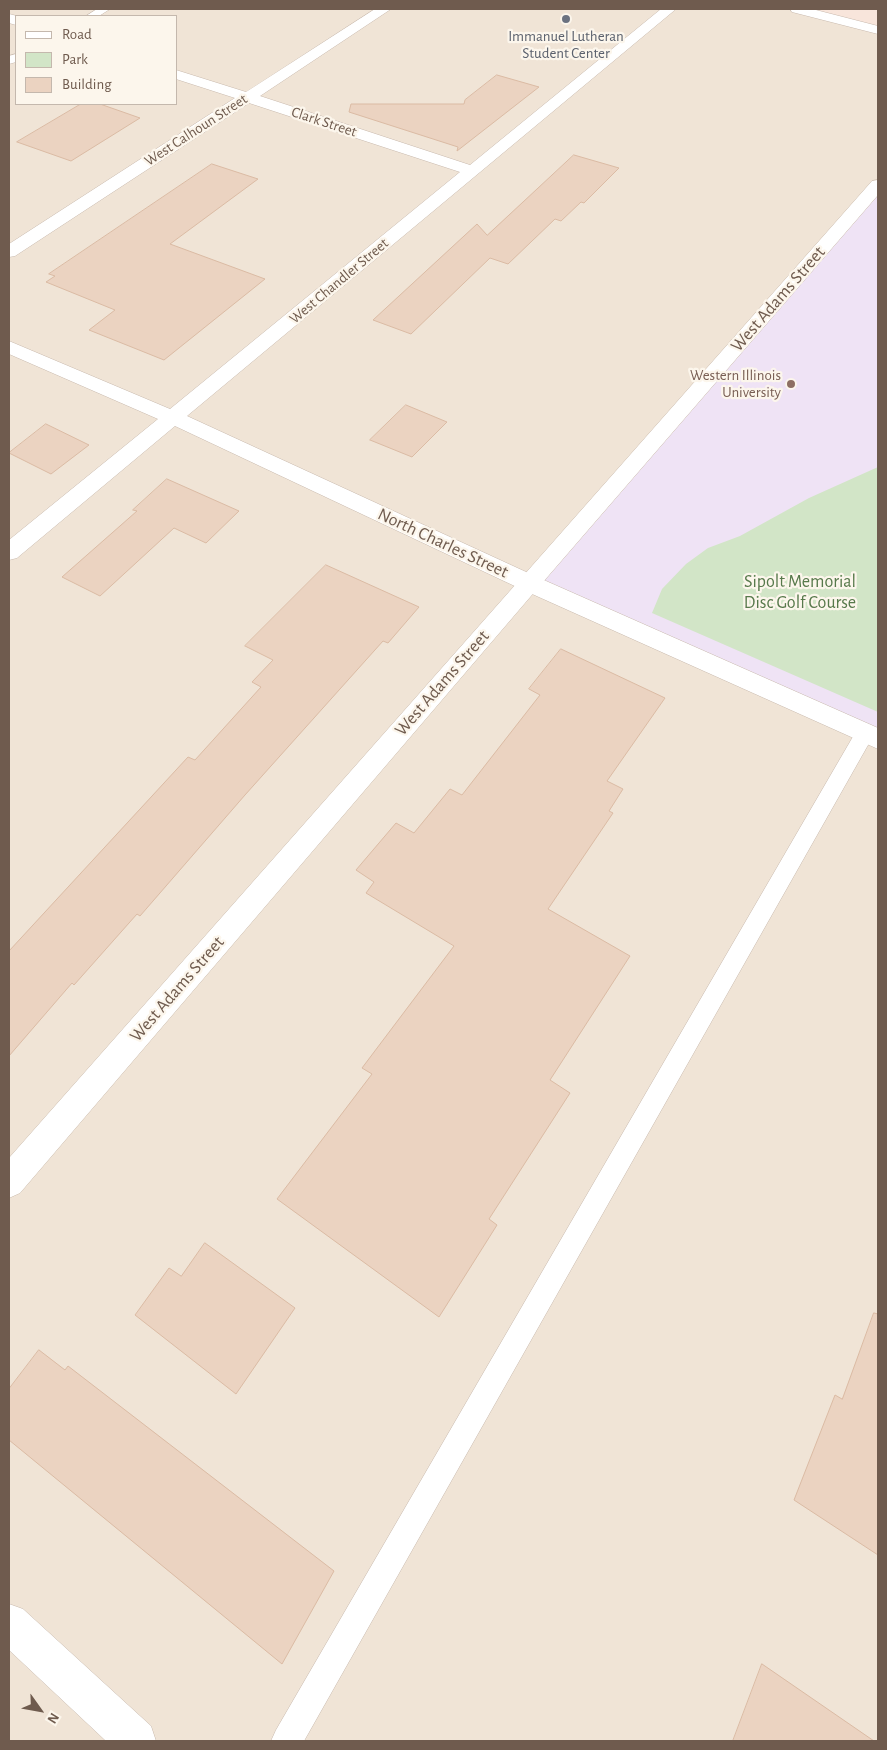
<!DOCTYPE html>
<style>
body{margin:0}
#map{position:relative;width:887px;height:1750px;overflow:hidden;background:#f9f2e6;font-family:"Alegreya Sans",sans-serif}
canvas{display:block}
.frame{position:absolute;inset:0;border:10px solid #6f5b4e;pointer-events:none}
.legend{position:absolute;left:15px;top:15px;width:162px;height:90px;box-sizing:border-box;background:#fcf6ec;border:1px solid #c4b8ad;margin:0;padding:6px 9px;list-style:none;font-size:15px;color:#6f5b4e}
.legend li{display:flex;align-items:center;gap:10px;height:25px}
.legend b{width:25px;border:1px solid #c4b8ad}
.north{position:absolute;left:15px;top:1685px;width:50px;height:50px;-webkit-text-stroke:4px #fcf6ec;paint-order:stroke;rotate:122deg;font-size:14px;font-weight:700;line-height:20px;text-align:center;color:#6f5b4e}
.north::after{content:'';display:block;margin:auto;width:18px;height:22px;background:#6f5b4e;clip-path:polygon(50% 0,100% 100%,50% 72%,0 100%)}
</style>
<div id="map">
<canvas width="887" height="1750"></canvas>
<div class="frame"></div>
<ul class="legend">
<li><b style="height:6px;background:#fff"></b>Road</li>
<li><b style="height:14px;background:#d2e5c7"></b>Park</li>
<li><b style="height:14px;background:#ebd3c1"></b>Building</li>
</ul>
<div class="north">N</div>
</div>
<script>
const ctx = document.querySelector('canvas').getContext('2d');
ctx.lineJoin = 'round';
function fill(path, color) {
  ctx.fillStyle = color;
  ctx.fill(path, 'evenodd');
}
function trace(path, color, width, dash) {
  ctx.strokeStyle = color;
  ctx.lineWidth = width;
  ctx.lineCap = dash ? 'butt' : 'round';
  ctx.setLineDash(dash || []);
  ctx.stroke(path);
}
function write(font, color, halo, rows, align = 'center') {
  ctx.font = font + ' "Alegreya Sans",sans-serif';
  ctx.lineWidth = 4.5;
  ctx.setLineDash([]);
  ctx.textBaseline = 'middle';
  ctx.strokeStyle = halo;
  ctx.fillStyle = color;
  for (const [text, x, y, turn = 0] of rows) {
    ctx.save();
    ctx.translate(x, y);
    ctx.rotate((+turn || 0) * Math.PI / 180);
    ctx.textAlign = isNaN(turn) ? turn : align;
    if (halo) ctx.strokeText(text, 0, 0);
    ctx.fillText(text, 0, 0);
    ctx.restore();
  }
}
fill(new Path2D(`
 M 9,9 L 797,9 L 878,30 L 878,185 L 529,583 L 878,742 L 878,1741 L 9,1741 ZM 16,16 L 176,16 L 176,104 L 16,104 Z`), '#f0e4d6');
fill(new Path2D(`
 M 797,9 L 878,9 L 878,30 Z`), '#f8e5db');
fill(new Path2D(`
 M 878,185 L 878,742 L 529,583 Z`), '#efe3f5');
fill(new Path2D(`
 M 878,467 L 878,712 L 652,613 L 662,589 L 686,564 L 708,548 L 740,536 L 809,498 Z`), '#d2e5c7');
const building = new Path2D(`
 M 497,75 L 539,87 L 457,151 L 458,147 L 349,112 L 351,104 L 464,104 L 465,100 Z
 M 81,104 L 100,104 L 140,118 L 71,161 L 17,142 Z
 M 574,155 L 619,168 L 584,203 L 581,202 L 561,221 L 555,219 L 508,264 L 490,258 L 411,334 L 373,320 L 477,224 L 487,235 Z
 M 212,164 L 258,179 L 170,244 L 265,279 L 164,360 L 89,330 L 115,310 L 46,282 L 55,276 L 49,274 Z
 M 406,405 L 447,422 L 412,457 L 370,440 Z
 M 46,424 L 89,445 L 51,474 L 9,453 Z
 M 167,479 L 239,511 L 206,543 L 174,528 L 100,596 L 62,577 L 137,511 L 133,510 Z
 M 326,565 L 419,607 L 388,643 L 383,641 L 245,795 L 140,916 L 137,914 L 74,985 L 72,983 L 9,1056 L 9,951 L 188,757 L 195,760 L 261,687 L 252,682 L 273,660 L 245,646 Z
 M 561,649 L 665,698 L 607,781 L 623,789 L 609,811 L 613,813 L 548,909 L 630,956 L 550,1080 L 570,1093 L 489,1219 L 497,1225 L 439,1317 L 277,1199 L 372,1074 L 362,1068 L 454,946 L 366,893 L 374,882 L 356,870 L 396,823 L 414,833 L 450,789 L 462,795 L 540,695 L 529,689 Z
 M 205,1243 L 295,1308 L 236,1394 L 135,1315 L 169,1268 L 181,1276 Z
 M 874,1313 L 878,1314 L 878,1555 L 794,1500 L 835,1395 L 842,1399 Z
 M 39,1350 L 65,1370 L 68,1366 L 334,1571 L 282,1664 L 9,1440 L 9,1389 Z
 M 762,1664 L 874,1741 L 733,1741 Z`);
fill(building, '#ebd3c1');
trace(building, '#dbbba4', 1);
const lane = new Path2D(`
 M 97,9 L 110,9 L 99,16 L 86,16 Z
 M 16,54 L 16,62 L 9,64 L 9,56 Z
 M 865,725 L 872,728 L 875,733 L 872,738 L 304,1741 L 271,1741 L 276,1730 L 858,728 Z`);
const street = new Path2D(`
 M 375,9 L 391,9 L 260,96 L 470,165 L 661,9 L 676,9 L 187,416 L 537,577 L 878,728 L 878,749 L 521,589 L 175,426 L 17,558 L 9,560 L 9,540 L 158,419 L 9,354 L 9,341 L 170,409 L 460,172 L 249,103 L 15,256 L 9,257 L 9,244 L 235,98 L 176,79 L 176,70 L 246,92 Z
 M 790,9 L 812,9 L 878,26 L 878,34 L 792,12 Z
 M 9,14 L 17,16 L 16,25 L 9,23 Z
 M 9,1604 L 23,1609 L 151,1726 L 156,1741 L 106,1741 L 9,1650 Z`);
const secondary = new Path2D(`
 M 878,180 L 878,195 L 537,589 L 20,1193 L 9,1198 L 9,1158 L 872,181 Z`);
trace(lane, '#c9baae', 1);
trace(street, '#c9baae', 1);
trace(secondary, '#cbbbac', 1);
fill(lane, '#fff');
fill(street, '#fff');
fill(secondary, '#fff');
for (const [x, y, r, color] of [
 [566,19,5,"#6b7280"],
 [791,384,5,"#8d6e63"]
]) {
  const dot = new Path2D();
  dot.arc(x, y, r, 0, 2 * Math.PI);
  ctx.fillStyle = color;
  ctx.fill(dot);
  trace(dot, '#fcf6ec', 2);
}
write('15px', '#5b616d', '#fcf6ec', [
 ["Immanuel Lutheran",566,36],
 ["Student Center",566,53]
]);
write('15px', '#6f5b4e', '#fcf6ec', [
 ["Clark Street",324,122,18],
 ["West Calhoun Street",196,130,-33],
 ["West Chandler Street",339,281,-40]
]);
write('15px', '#785e54', '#fcf6ec', [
 ["Western Illinois",781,375],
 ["University",781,392]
], 'right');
write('18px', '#6f5b4e', '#fcf6ec', [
 ["West Adams Street",778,299,-49],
 ["North Charles Street",443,543,25],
 ["West Adams Street",442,683,-49],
 ["West Adams Street",177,989,-49]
]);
write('18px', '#57794b', '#fcf6ec', [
 ["Sipolt Memorial",800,582],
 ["Disc Golf Course",800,603]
]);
</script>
